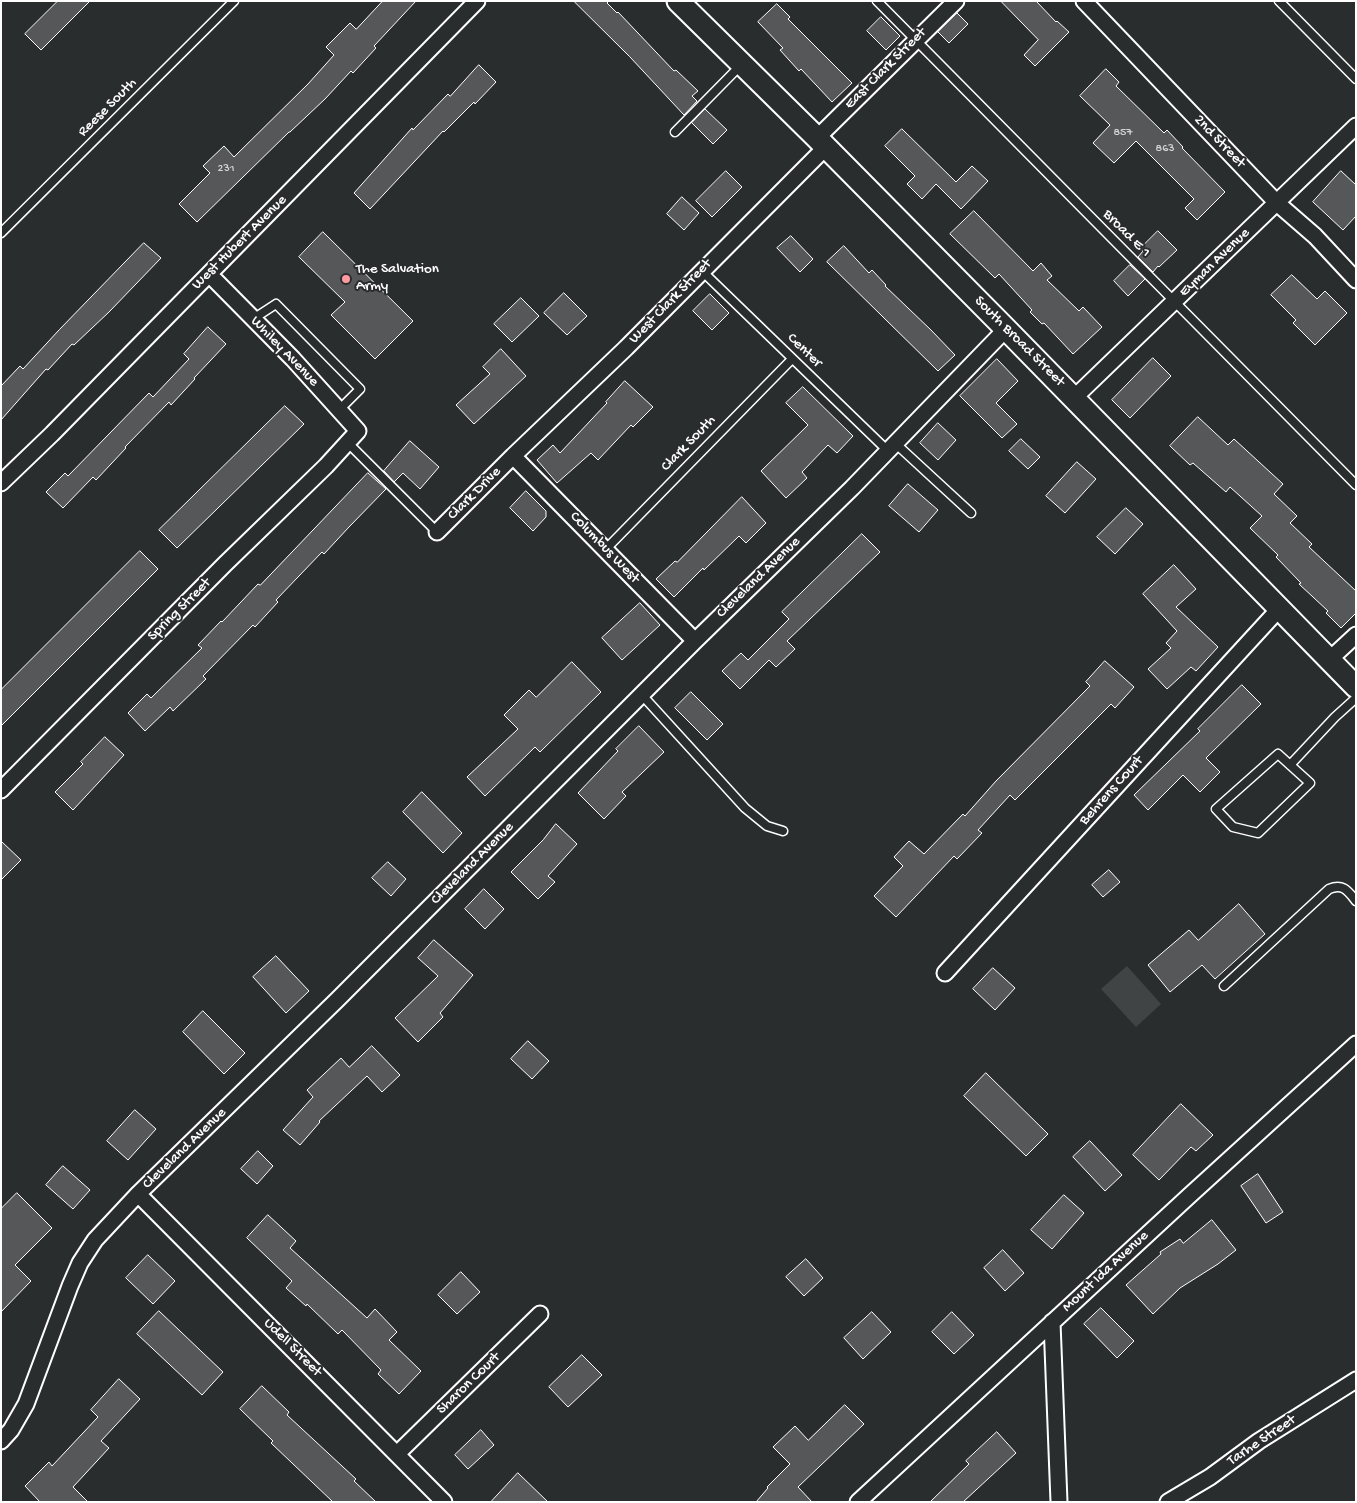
<!DOCTYPE html>
<style>
body{margin:0}
#map{position:relative;width:1357px;height:1503px;overflow:hidden;background:#2a2d2e;font-family:"Gochi Hand",sans-serif}
canvas{display:block}
.frame{position:absolute;inset:0;border:2px solid #fff;pointer-events:none}
</style>
<div id="map">
<canvas width="1357" height="1503"></canvas>
<div class="frame"></div>
</div>
<script>
const ctx = document.querySelector('canvas').getContext('2d');
ctx.lineJoin = 'round';
function fill(path, color) {
  ctx.fillStyle = color;
  ctx.fill(path, 'evenodd');
}
function trace(path, color, width, dash) {
  ctx.strokeStyle = color;
  ctx.lineWidth = width;
  ctx.lineCap = dash ? 'butt' : 'round';
  ctx.setLineDash(dash || []);
  ctx.stroke(path);
}
function write(font, color, halo, rows, align = 'center') {
  ctx.font = font + ' "Gochi Hand",sans-serif';
  ctx.lineWidth = 4;
  ctx.setLineDash([]);
  ctx.textBaseline = 'middle';
  ctx.strokeStyle = halo;
  ctx.fillStyle = color;
  for (const [text, x, y, turn = 0] of rows) {
    ctx.save();
    ctx.translate(x, y);
    ctx.rotate((+turn || 0) * Math.PI / 180);
    ctx.textAlign = isNaN(turn) ? turn : align;
    if (halo) ctx.strokeText(text, 0, 0);
    ctx.fillText(text, 0, 0);
    ctx.restore();
  }
}
fill(new Path2D(`
 M 1127,966 L 1161,1004 L 1136,1027 L 1101,989 Z`), '#414445');
const building = new Path2D(`
 M 58,1 L 90,1 L 41,50 L 25,34 Z
 M 383,1 L 416,1 L 374,46 L 376,48 L 353,73 L 351,71 L 325,99 L 290,132 L 289,132 L 197,222 L 179,204 L 210,173 L 203,166 L 224,146 L 234,157 L 308,84 L 334,55 L 326,47 L 350,23 L 356,29 Z
 M 574,1 L 609,1 L 607,3 L 617,13 L 618,12 L 674,71 L 676,70 L 698,91 L 692,96 L 697,101 L 684,115 L 630,57 Z
 M 1001,1 L 1036,1 L 1056,22 L 1057,21 L 1069,32 L 1035,66 L 1024,55 L 1038,40 Z
 M 777,4 L 790,17 L 788,19 L 852,83 L 832,102 L 801,69 L 799,71 L 780,50 L 783,48 L 758,22 Z
 M 957,13 L 968,24 L 949,43 L 938,32 Z
 M 881,17 L 900,36 L 886,50 L 867,31 Z
 M 479,65 L 496,82 L 475,104 L 474,102 L 444,132 L 443,131 L 370,209 L 354,193 L 412,128 L 413,130 L 448,94 L 450,96 Z
 M 1106,69 L 1119,82 L 1116,86 L 1164,133 L 1167,130 L 1183,147 L 1182,148 L 1225,192 L 1197,220 L 1185,208 L 1194,199 L 1136,141 L 1114,163 L 1093,143 L 1110,125 L 1080,96 Z
 M 705,109 L 727,130 L 713,144 L 692,123 Z
 M 902,129 L 956,182 L 972,166 L 988,181 L 961,209 L 936,184 L 922,199 L 907,184 L 915,176 L 885,146 Z
 M 726,171 L 742,187 L 712,217 L 696,201 Z
 M 1341,171 L 1356,185 L 1356,216 L 1343,230 L 1313,202 Z
 M 682,197 L 699,213 L 684,230 L 667,214 Z
 M 974,211 L 1033,271 L 1041,263 L 1052,276 L 1047,280 L 1079,311 L 1083,307 L 1102,327 L 1073,354 L 1044,323 L 1042,324 L 1030,312 L 1032,310 L 999,274 L 995,278 L 950,234 Z
 M 1158,231 L 1177,250 L 1159,267 L 1158,266 L 1153,272 L 1138,257 L 1143,251 L 1140,249 Z
 M 323,232 L 413,321 L 375,359 L 331,315 L 345,302 L 299,257 Z
 M 791,236 L 813,259 L 800,272 L 777,248 Z
 M 144,243 L 161,258 L 109,312 L 74,345 L 72,344 L 48,370 L 46,369 L 1,420 L 1,386 L 20,366 L 23,369 L 59,330 Z
 M 844,246 L 869,273 L 872,270 L 886,285 L 885,286 L 931,330 L 955,355 L 938,371 L 827,262 Z
 M 1130,265 L 1145,279 L 1128,296 L 1114,281 Z
 M 1292,275 L 1317,299 L 1325,291 L 1347,313 L 1315,345 L 1293,323 L 1296,320 L 1271,295 Z
 M 564,293 L 587,316 L 567,335 L 544,313 Z
 M 710,294 L 729,313 L 712,330 L 693,311 Z
 M 521,298 L 539,316 L 512,342 L 494,324 Z
 M 208,327 L 226,344 L 194,378 L 195,379 L 171,405 L 169,402 L 125,447 L 126,448 L 96,480 L 93,477 L 63,508 L 46,492 L 65,473 L 68,476 L 149,393 L 153,397 L 189,359 L 184,354 Z
 M 501,349 L 526,376 L 474,424 L 456,405 L 490,374 L 483,367 Z
 M 1153,358 L 1171,376 L 1130,418 L 1112,400 Z
 M 997,359 L 1018,381 L 996,403 L 1017,424 L 1002,438 L 960,396 Z
 M 625,381 L 653,407 L 633,427 L 631,425 L 598,460 L 591,453 L 557,483 L 537,460 L 553,445 L 560,453 L 607,403 L 606,402 Z
 M 803,387 L 853,436 L 837,453 L 828,445 L 802,472 L 807,478 L 786,498 L 761,471 L 808,425 L 786,403 Z
 M 285,406 L 304,424 L 177,548 L 159,530 Z
 M 1198,417 L 1228,445 L 1234,439 L 1283,484 L 1274,494 L 1297,516 L 1290,523 L 1312,544 L 1309,547 L 1356,591 L 1356,613 L 1341,628 L 1326,613 L 1328,611 L 1299,584 L 1301,583 L 1276,557 L 1278,555 L 1250,528 L 1262,516 L 1230,487 L 1226,492 L 1193,463 L 1190,465 L 1170,446 Z
 M 938,423 L 956,440 L 938,460 L 920,443 Z
 M 1021,439 L 1040,457 L 1028,469 L 1009,451 Z
 M 410,441 L 439,467 L 420,489 L 403,473 L 394,482 L 384,471 Z
 M 1077,462 L 1096,479 L 1065,513 L 1046,496 Z
 M 368,473 L 386,489 L 349,527 L 324,554 L 322,552 L 276,600 L 278,602 L 255,627 L 253,625 L 203,676 L 206,679 L 173,711 L 170,707 L 145,731 L 128,713 L 147,694 L 151,698 L 202,648 L 198,645 L 221,621 L 222,622 L 258,584 L 260,585 Z
 M 908,484 L 938,510 L 919,532 L 889,506 Z
 M 526,491 L 546,511 L 546,517 L 533,531 L 510,508 Z
 M 742,497 L 766,523 L 746,543 L 739,536 L 704,570 L 703,568 L 674,597 L 656,579 L 675,561 L 677,562 Z
 M 1126,508 L 1143,524 L 1115,554 L 1097,537 Z
 M 862,534 L 880,552 L 787,641 L 795,649 L 776,667 L 769,660 L 740,689 L 722,671 L 741,653 L 748,660 L 789,619 L 782,612 Z
 M 140,551 L 158,569 L 1,726 L 1,690 Z
 M 1174,565 L 1196,589 L 1176,607 L 1218,647 L 1196,671 L 1191,667 L 1167,689 L 1148,669 L 1171,648 L 1166,643 L 1177,631 L 1143,594 Z
 M 640,603 L 660,625 L 622,660 L 602,638 Z
 M 1105,661 L 1134,687 L 1115,708 L 1111,704 L 1015,800 L 1010,795 L 978,830 L 982,833 L 957,859 L 954,856 L 896,917 L 874,896 L 903,866 L 894,857 L 909,841 L 924,854 L 963,814 L 965,816 L 996,781 L 1090,686 L 1086,682 Z
 M 572,662 L 601,692 L 540,752 L 535,747 L 485,796 L 467,777 L 518,729 L 504,715 L 529,690 L 536,697 Z
 M 1242,685 L 1261,704 L 1206,758 L 1220,772 L 1200,792 L 1183,775 L 1148,810 L 1134,795 L 1200,731 L 1198,729 Z
 M 691,692 L 723,724 L 707,740 L 675,708 Z
 M 639,726 L 664,752 L 622,792 L 626,796 L 604,819 L 578,793 L 618,751 L 616,749 Z
 M 105,737 L 124,755 L 73,810 L 55,792 L 83,764 L 81,762 Z
 M 422,792 L 462,833 L 443,853 L 403,812 Z
 M 556,824 L 577,844 L 548,876 L 555,882 L 538,899 L 511,872 L 543,840 Z
 M 1,841 L 21,860 L 1,880 Z
 M 388,862 L 406,879 L 391,896 L 372,878 Z
 M 1109,870 L 1120,882 L 1103,897 L 1092,885 Z
 M 484,889 L 504,909 L 485,929 L 465,909 Z
 M 1239,904 L 1265,934 L 1215,979 L 1202,965 L 1170,992 L 1148,965 L 1189,930 L 1198,940 Z
 M 434,940 L 473,975 L 440,1013 L 443,1017 L 418,1042 L 395,1018 L 438,976 L 418,958 Z
 M 276,956 L 309,991 L 286,1013 L 253,977 Z
 M 993,968 L 1015,988 L 995,1010 L 973,989 Z
 M 203,1011 L 245,1053 L 224,1074 L 183,1032 Z
 M 528,1041 L 549,1061 L 532,1079 L 511,1059 Z
 M 372,1046 L 400,1075 L 382,1092 L 367,1076 L 319,1121 L 320,1122 L 300,1145 L 283,1130 L 313,1097 L 307,1090 L 341,1058 L 349,1067 Z
 M 986,1073 L 1048,1134 L 1026,1156 L 964,1096 Z
 M 1181,1104 L 1213,1135 L 1196,1151 L 1191,1147 L 1159,1180 L 1133,1155 Z
 M 135,1110 L 156,1129 L 128,1160 L 107,1141 Z
 M 1090,1141 L 1122,1175 L 1105,1191 L 1073,1157 Z
 M 258,1151 L 273,1166 L 257,1184 L 241,1169 Z
 M 63,1166 L 90,1190 L 73,1209 L 46,1185 Z
 M 1258,1174 L 1283,1212 L 1266,1223 L 1241,1186 Z
 M 17,1193 L 52,1228 L 15,1265 L 31,1281 L 1,1312 L 1,1209 Z
 M 1064,1195 L 1084,1213 L 1052,1249 L 1031,1230 Z
 M 268,1215 L 296,1241 L 290,1248 L 367,1318 L 375,1309 L 397,1332 L 389,1340 L 421,1371 L 399,1394 L 378,1374 L 381,1370 L 342,1330 L 338,1334 L 307,1304 L 306,1306 L 286,1288 L 292,1281 L 247,1238 Z
 M 1212,1220 L 1236,1250 L 1218,1264 L 1180,1288 L 1153,1314 L 1126,1285 L 1161,1254 L 1160,1252 L 1180,1239 L 1183,1243 Z
 M 1003,1250 L 1024,1273 L 1005,1291 L 984,1268 Z
 M 148,1255 L 175,1281 L 153,1304 L 126,1278 Z
 M 806,1259 L 823,1278 L 804,1296 L 786,1277 Z
 M 461,1272 L 480,1292 L 457,1314 L 438,1295 Z
 M 1101,1308 L 1134,1341 L 1117,1358 L 1084,1324 Z
 M 159,1311 L 223,1372 L 202,1395 L 137,1334 Z
 M 872,1312 L 891,1332 L 863,1359 L 844,1338 Z
 M 952,1312 L 974,1335 L 954,1354 L 932,1332 Z
 M 582,1355 L 602,1375 L 568,1407 L 549,1387 Z
 M 119,1379 L 140,1399 L 101,1441 L 109,1448 L 73,1487 L 88,1502 L 40,1502 L 25,1486 L 49,1462 L 52,1466 L 98,1417 L 91,1410 Z
 M 262,1386 L 289,1412 L 287,1415 L 356,1479 L 354,1481 L 376,1502 L 333,1502 L 271,1443 L 273,1441 L 240,1409 Z
 M 845,1405 L 864,1424 L 798,1487 L 812,1502 L 756,1502 L 768,1488 L 767,1487 L 790,1464 L 773,1447 L 795,1426 L 808,1440 Z
 M 481,1430 L 494,1445 L 468,1469 L 455,1455 Z
 M 997,1432 L 1016,1453 L 963,1502 L 930,1502 L 969,1464 L 966,1461 Z
 M 518,1473 L 548,1502 L 491,1502 Z`);
fill(building, '#555758');
trace(building, '#fff', 1);
const lane = new Path2D(`
 M 877,1 L 1356,485
 M 1279,1 L 1356,79
 M 675,132 L 740,66
 M 1,233 L 234,1
 M 702,271 L 888,451
 M 253,319 L 276,304 L 360,389 L 339,410
 M 347,442 L 437,532
 M 895,443 L 971,513
 M 605,550 L 792,359
 M 642,695 L 745,808 L 767,826 L 783,831
 M 1278,754 L 1310,783 L 1258,833 L 1233,827 L 1216,809 Z
 M 1290,765 L 1335,717 L 1356,698
 M 1224,986 L 1329,889 C 1343,883 1348,891 1356,901`);
const street = new Path2D(`
 M 1084,1 L 1277,203 L 1315,236 L 1356,280
 M 817,138 L 956,1
 M 1074,398 L 1356,126
 M 513,456 L 695,641
 M 1,483 L 52,434 L 477,1
 M 437,532 L 513,456 L 626,348 L 826,147
 M 1329,660 L 1356,635
 M 1,790 L 225,564 L 326,466 L 358,431 L 293,359 L 209,274
 M 945,973 L 1279,609
 M 138,1194 L 444,1502
 M 1052,1322 L 1059,1502
 M 1,1441 L 11,1430 L 26,1404 L 70,1286 L 80,1263 L 95,1240 L 138,1194 L 338,999 L 695,641 L 852,488 L 1006,329
 M 397,1454 L 540,1314
 M 858,1502 L 1189,1196 L 1356,1044
 M 1168,1502 L 1210,1477 L 1259,1441 L 1356,1380`);
const secondary = new Path2D(`
 M 678,1 L 817,138 L 1006,329 L 1356,687`);
trace(lane, '#fff', 11);
trace(street, '#fff', 19);
trace(secondary, '#fff', 25);
trace(lane, '#2a2d2e', 8);
trace(street, '#2a2d2e', 15);
trace(secondary, '#2a2d2e', 21);
for (const [x, y, r, color] of [
 [346,279,5,"#ff9aa2"]
]) {
  const dot = new Path2D();
  dot.arc(x, y, r, 0, 2 * Math.PI);
  ctx.fillStyle = color;
  ctx.fill(dot);
  trace(dot, '#2a2d2e', 2);
}
write('12px', '#d4d5d5', null, [
 ["857",1123,133],
 ["863",1165,149],
 ["231",226,169]
]);
write('15px', '#fff', '#2a2d2e', [
 ["East Clark Street",886,69,-45],
 ["Reese South",108,108,-45],
 ["2nd Street",1219,142,46],
 ["Broad E 1",1126,234,45],
 ["West Hubert Avenue",240,243,-45],
 ["Eyman Avenue",1215,263,-44],
 ["West Clark Street",671,302,-46],
 ["South Broad Street",1019,342,45],
 ["Center",804,351,44],
 ["Whiley Avenue",284,352,46],
 ["Clark South",689,444,-46],
 ["Clark Drive",475,494,-45],
 ["Columbus West",604,548,46],
 ["Cleveland Avenue",759,578,-44],
 ["Spring Street",180,610,-45],
 ["Behrens Court",1112,791,-48],
 ["Cleveland Avenue",473,864,-45],
 ["Cleveland Avenue",185,1149,-44],
 ["Mount Ida Avenue",1106,1272,-43],
 ["Udell Street",292,1348,45],
 ["Sharon Court",469,1384,-44],
 ["Tarhe Street",1262,1441,-34]
]);
write('15px', '#fff', '#2a2d2e', [
 ["The Salvation",356,270],
 ["Army",356,287]
], 'left');
</script>
